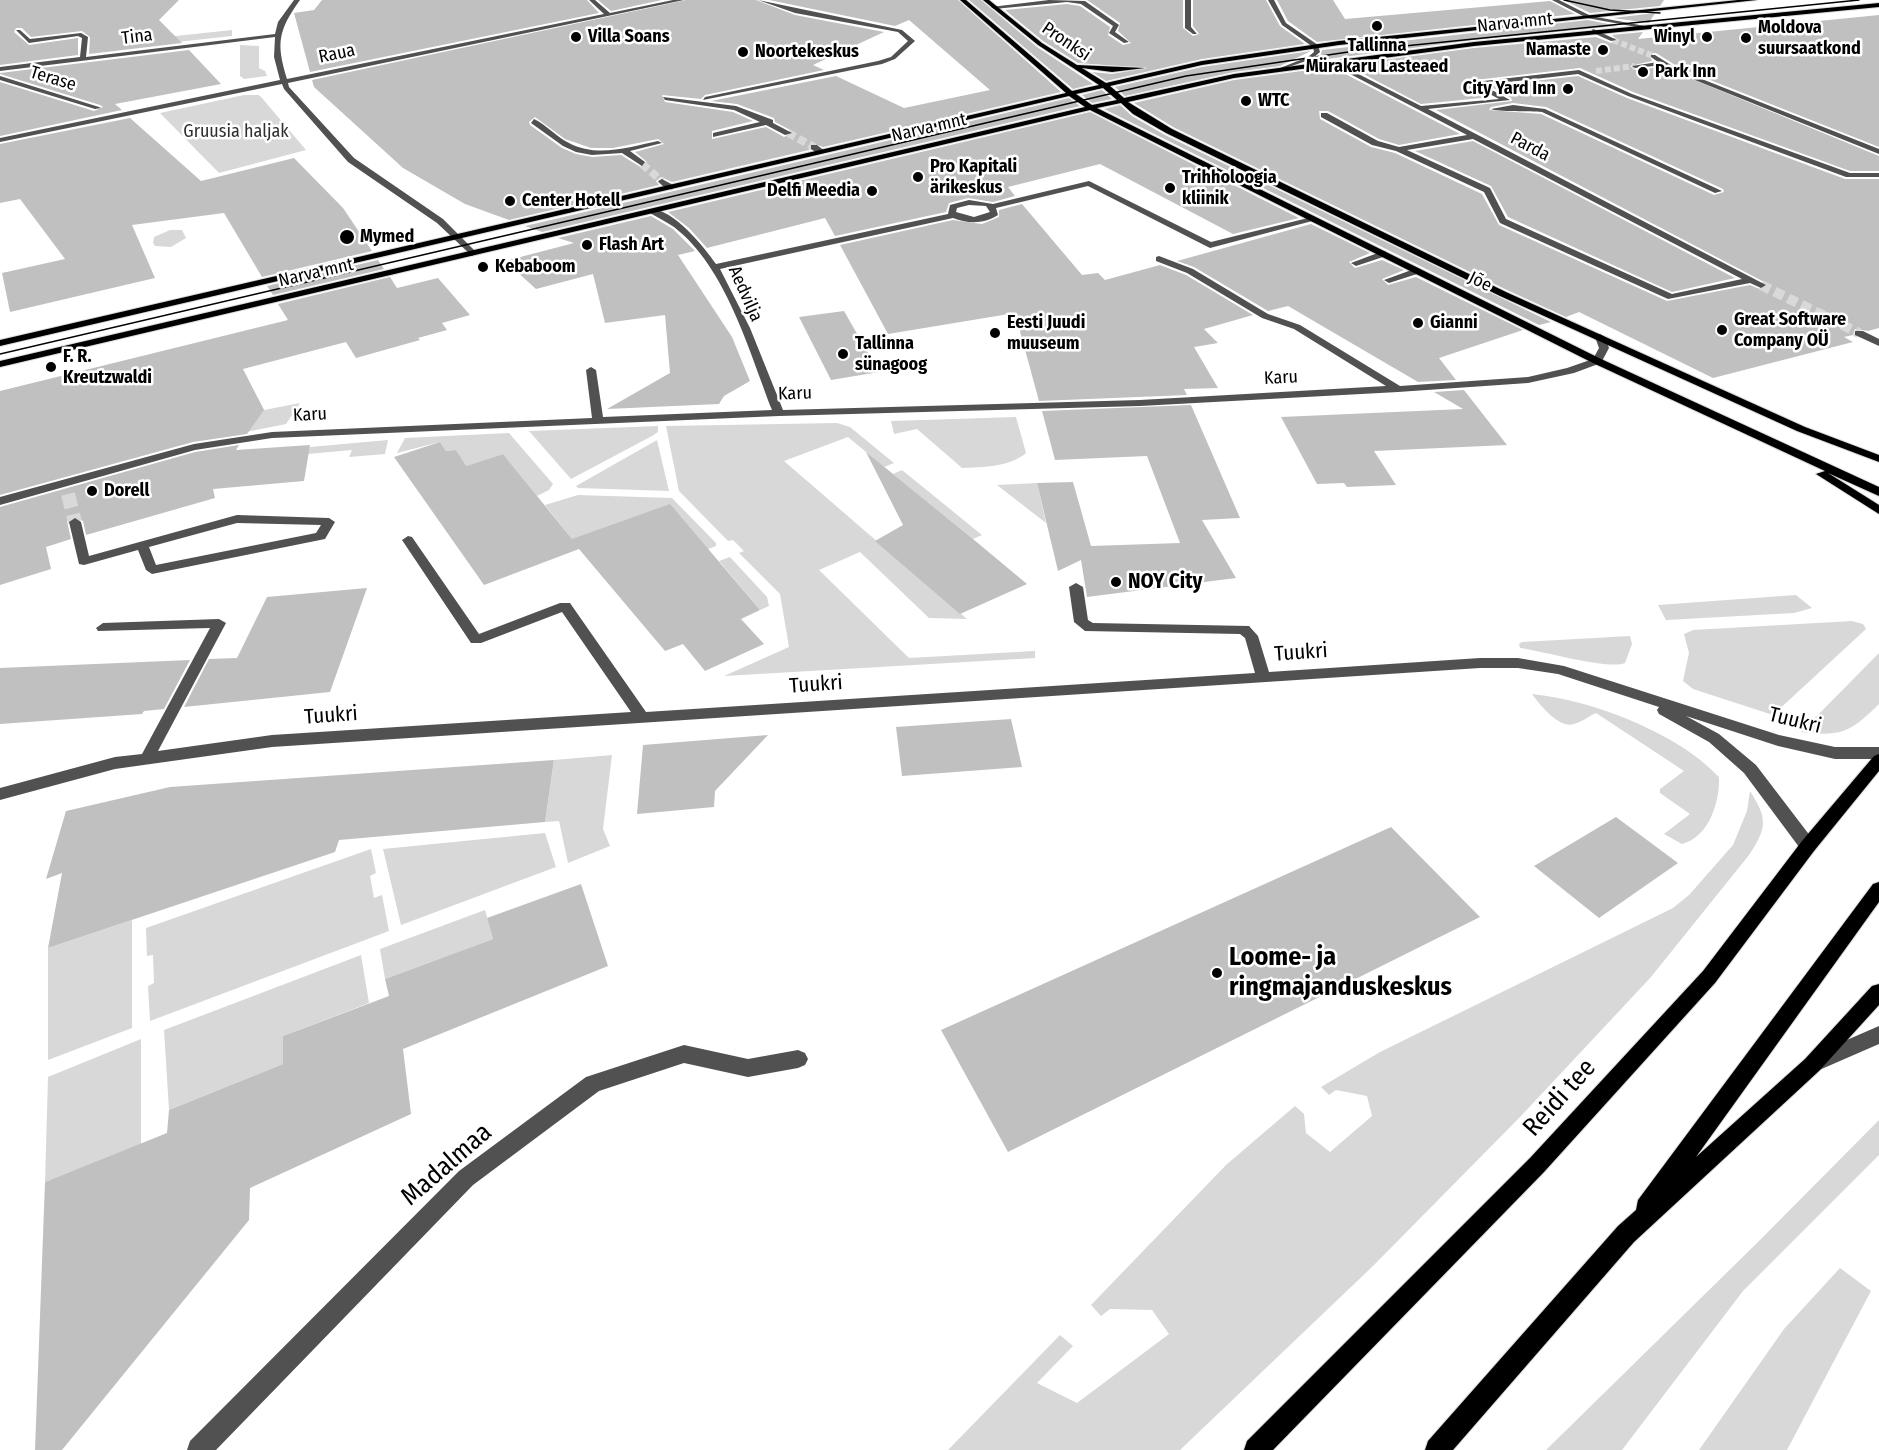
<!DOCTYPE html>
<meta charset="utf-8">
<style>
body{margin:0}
canvas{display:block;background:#fff}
</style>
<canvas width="1879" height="1450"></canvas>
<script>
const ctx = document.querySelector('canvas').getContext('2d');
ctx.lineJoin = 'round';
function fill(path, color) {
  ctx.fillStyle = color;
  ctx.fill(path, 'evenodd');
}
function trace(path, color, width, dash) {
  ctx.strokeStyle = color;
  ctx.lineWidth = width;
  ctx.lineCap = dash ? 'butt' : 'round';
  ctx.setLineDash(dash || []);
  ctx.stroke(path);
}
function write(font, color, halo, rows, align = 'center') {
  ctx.font = font + ' "Fira Sans Condensed",sans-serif';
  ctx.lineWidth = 5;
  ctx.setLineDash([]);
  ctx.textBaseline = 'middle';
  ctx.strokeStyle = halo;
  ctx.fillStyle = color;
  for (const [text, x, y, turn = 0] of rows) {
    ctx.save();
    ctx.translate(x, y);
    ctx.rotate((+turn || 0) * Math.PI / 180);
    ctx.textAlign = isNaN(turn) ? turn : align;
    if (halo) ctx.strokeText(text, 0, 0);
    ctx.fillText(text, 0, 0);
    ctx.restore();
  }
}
fill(new Path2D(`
 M 232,30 L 232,36 L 159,44 L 157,38 Z
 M 240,45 L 259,46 L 259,68 L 265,71 L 267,76 L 244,79 L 240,76 Z
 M 244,95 L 259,95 L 262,98 L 306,150 L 219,173 L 160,113 Z
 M 170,230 L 182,230 L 186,238 L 171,247 L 155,246 L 153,243 L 154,237 Z
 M 258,398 L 264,410 L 300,403 L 286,424 L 246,432 Z
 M 1016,417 L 1026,453 C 1010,467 983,467 962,468 L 917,429 L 894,434 L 891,421 Z
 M 837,423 L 850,427 L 894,463 L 884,467 L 848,437 L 784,461 L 967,619 L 929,618 L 860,552 L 819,570 L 909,658 L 1035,651 L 1035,658 L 724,676 L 789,647 L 780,594 L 739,553 L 744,551 L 733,540 L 728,541 L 679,491 L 666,426 Z
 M 658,426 L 658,432 L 652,436 L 571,479 L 529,431 Z
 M 509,433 L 553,484 L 549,490 L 537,496 L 503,454 L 451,471 L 455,460 L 459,455 L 456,450 L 446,451 L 440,442 L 397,453 L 405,438 Z
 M 388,440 L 385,454 L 349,457 L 352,450 L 308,454 L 310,447 Z
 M 657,440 L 669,491 L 578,488 L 576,486 Z
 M 902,470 L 982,535 L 973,539 L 893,474 Z
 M 1037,483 L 1046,523 L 997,485 Z
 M 578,495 L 672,498 L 716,543 L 716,546 L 708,549 L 572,539 L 545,505 Z
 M 730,557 L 767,597 L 769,606 L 760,610 L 719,561 Z
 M 1796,595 L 1812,608 L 1794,613 L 1666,620 L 1658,605 Z
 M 1852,621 L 1863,624 L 1866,629 L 1773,715 L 1693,689 L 1683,681 L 1689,653 L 1684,634 L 1693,630 Z
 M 1630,636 L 1632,644 L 1625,663 C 1608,670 1543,651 1520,648 L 1519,644 L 1522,642 Z
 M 1879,653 L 1879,704 C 1851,732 1841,737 1801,732 Z
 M 1532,694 C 1592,700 1678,733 1719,777 C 1720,802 1709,837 1682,844 L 1664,834 L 1690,814 L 1660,793 L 1660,789 L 1684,771 L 1596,713 C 1589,716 1582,722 1574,724 C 1559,729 1540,705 1532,694 Z
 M 612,755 L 603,829 L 610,846 L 568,863 L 559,821 L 545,822 L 554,760 Z
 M 1750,791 C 1768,819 1767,828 1749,855 L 1651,977 L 1521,1116 L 1373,1266 L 1180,1450 L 948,1450 L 1060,1335 L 1073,1346 L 1037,1383 L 1077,1403 L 1169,1334 L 1152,1310 L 1110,1309 L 1101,1316 L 1091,1305 L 1226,1165 L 1295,1106 L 1304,1114 L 1306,1133 L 1330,1152 L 1372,1116 L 1367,1096 L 1336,1090 L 1329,1095 L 1321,1087 L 1380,1052 L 1673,908 L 1689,895 L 1733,845 L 1747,811 Z
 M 545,833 L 556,867 L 401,925 L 383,849 Z
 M 371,849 L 376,873 L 370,876 L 374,898 L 382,895 L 389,931 L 150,1021 L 148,986 L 154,983 L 153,955 L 147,956 L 146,928 Z
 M 485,910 L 493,939 L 385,979 L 380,949 Z
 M 132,920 L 132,1028 L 48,1060 L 48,948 Z
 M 361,955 L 369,1003 L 283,1036 L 283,1064 L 169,1110 L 164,1030 Z
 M 141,1039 L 141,1144 L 45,1182 L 48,1077 Z
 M 1879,1120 L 1879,1155 L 1743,1291 L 1622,1450 L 1546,1450 L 1759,1241 Z
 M 1840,1268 L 1871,1291 L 1787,1450 L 1699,1450 L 1784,1329 Z`), '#d8d8d8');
fill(new Path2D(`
 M 0,0 L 179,0 L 159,20 L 182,43 L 89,54 L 90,37 L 82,31 L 31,37 L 22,28 L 16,28 L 14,32 L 29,45 L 78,38 L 78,55 L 0,65 Z
 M 322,0 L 587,0 L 599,13 L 310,72 L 294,13 L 314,10 Z
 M 598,0 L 662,0 L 611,11 Z
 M 686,0 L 756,0 L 795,15 L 884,32 L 813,65 L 824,70 L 705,95 L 701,99 L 662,95 L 665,102 L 733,112 L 753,121 L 712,131 L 712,139 L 766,127 L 784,137 L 794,132 L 775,122 L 774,118 L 737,104 L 711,101 L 836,76 L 904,108 L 990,90 L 909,20 L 895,26 L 769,0 L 958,0 L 1061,92 L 823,147 L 811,143 L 809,150 L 672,182 L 661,177 L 656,181 L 659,185 L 509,220 L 465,204 L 403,168 L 314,87 L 312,80 ZM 535,117 L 565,139 L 591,148 L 613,148 L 658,139 L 664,144 L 635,152 L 647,162 L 642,168 L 621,155 L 592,157 L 576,154 L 562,148 L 530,125 L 529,122 Z
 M 969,0 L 981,0 L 1037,47 L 1093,84 L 1073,89 Z
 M 1087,0 L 1183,0 L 1183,28 L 1193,36 L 1199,34 L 1193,26 L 1193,0 L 1266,0 L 1280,26 L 1305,44 L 1202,59 L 1106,81 L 1092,72 L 1112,74 L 1147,68 L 1078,63 L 1043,41 L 1005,10 L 1067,4 L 1080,6 L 1110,27 L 1108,35 L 1123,45 L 1131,43 L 1118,31 L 1120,23 Z
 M 1277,0 L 1333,0 L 1345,19 L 1550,1 L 1575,14 L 1317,42 L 1288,21 Z
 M 1564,0 L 1664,0 L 1660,6 L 1590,13 Z
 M 1655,13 L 1649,23 L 1613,18 Z
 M 1879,15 L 1879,147 L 1680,68 L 1656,53 L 1649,53 L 1652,61 L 1630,66 L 1635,70 L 1663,67 L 1879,156 L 1879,171 L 1850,171 L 1633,92 L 1580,68 L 1475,80 L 1472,87 L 1491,97 L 1421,104 L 1346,65 L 1474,48 L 1596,37 L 1611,43 L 1618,40 L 1612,35 L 1643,32 L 1638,39 Z
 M 1588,20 L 1618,26 L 1474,40 L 1312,61 L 1321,54 L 1322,50 Z
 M 189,50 L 221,84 L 115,104 L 122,110 L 0,136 L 0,82 L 94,111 L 103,107 L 100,105 L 0,74 L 0,73 Z
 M 1311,51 L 1280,66 L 1234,72 L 1125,96 L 1115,87 L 1202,67 Z
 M 1332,67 L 1460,134 L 1399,145 L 1379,139 L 1328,111 L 1319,111 L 1320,119 L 1371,147 L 1395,153 L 1482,194 L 1499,225 L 1667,301 L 1750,285 L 1762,290 L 1768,284 L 1436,110 L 1512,101 L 1511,98 L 1490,86 L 1578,76 L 1627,98 L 1845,179 L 1879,179 L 1879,328 L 1868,331 L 1855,329 L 1853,335 L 1844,337 L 1853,342 L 1713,378 L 1579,312 L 1566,317 L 1507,290 L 1173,127 L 1134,103 L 1234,80 ZM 1513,103 L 1546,107 L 1723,189 L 1724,192 L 1714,195 L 1541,114 L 1489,110 L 1491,107 Z
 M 1102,90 L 1112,99 L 1092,103 L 1082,95 Z
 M 1069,98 L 1080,106 L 542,232 L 525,226 Z
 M 1120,105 L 1132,116 L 1165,135 L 1551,322 L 1539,325 L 1104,109 Z
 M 1090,112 L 1299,218 L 1233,234 L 1100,164 L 1008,187 L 1015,196 L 993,202 L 968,198 L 949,203 L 946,212 L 835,236 L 825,218 L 707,248 L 689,228 L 668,212 Z
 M 130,118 L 201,181 L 294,158 L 343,208 L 372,251 L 262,277 L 224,213 L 132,225 L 155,278 L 10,312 L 2,273 L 65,259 L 20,199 L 0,203 L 0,144 Z
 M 1473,141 L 1735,278 L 1672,292 L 1508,217 L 1491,186 L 1415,151 Z
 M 1022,204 L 1082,275 L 1098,273 L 1105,280 L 1160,265 L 1186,275 L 1253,315 L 1204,329 L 1218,343 L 1194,347 L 1218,388 L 1184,389 L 1187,395 L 1039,401 L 1015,313 L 888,334 L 840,245 L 953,220 L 982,224 L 999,217 L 999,210 Z
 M 651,216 L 673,229 L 695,251 L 678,255 L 732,337 L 750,381 L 724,396 L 719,404 L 607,409 L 670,373 L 665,315 L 605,323 L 593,274 L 536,289 L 505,261 L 574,243 L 558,238 Z
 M 1311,224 L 1370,253 L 1349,262 L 1355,268 L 1382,260 L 1404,270 L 1382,279 L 1388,285 L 1416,277 L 1523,330 L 1439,358 L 1456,380 L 1418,382 L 1288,306 L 1268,311 L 1194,267 L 1177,261 Z
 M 378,260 L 384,269 L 273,295 L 267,286 Z
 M 390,277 L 397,288 L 438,278 L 470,315 L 442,323 L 447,330 L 418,338 L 420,340 L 356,358 L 346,342 L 243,369 L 264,410 L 247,434 L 193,442 L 0,495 L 0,391 L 288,320 L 278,304 Z
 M 844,311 L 879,372 L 831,380 L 799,317 Z
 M 1464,390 L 1507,445 L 1374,451 L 1396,485 L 1347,487 L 1344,483 L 1317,484 L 1281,417 L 1463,409 L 1434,392 Z
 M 1191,405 L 1240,518 L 1202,520 L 1236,578 L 1087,597 L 1081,560 L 1058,571 L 1037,483 L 1073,482 L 1091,546 L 1180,543 L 1147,456 L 1055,460 L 1042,411 Z
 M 440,442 L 446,451 L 456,450 L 466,466 L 503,454 L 572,539 L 670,504 L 760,610 L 741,619 L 764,644 L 705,671 L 683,644 L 665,651 L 579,549 L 484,585 L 394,457 Z
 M 239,445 L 236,450 L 310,445 L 304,481 L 213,489 L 215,498 L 86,535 L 83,521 L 74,516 L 67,521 L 71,539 L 46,547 L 51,569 L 0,585 L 0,507 L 195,452 Z
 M 866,452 L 973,539 L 1027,584 L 960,614 L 875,541 L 903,525 Z
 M 367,588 L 330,692 L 184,707 L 209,659 L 237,658 L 267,597 Z
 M 190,660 L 164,709 L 144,711 L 142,714 L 0,724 L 0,668 Z
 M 1011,719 L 1022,767 L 902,776 L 896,727 Z
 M 768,735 L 715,791 L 714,807 L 637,814 L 643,745 Z
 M 554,760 L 545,822 L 339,840 L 335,852 L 48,948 L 62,873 L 46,879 L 66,811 L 170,787 Z
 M 1616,817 L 1678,863 L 1599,918 L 1534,866 Z
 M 1391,827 L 1480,917 L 1008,1152 L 941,1030 Z
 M 581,884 L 608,966 L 403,1049 L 411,1114 L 250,1188 L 249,1220 L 62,1450 L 35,1450 L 45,1182 L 167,1133 L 169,1110 L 283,1064 L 283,1036 L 389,996 L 385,979 L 493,939 L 487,918 Z`), '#c0c0c0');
trace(new Path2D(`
 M 1613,40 L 1653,56
 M 1596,71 L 1635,66`), '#d9d9d9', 6, [6, 3]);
trace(new Path2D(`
 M 788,133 L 814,147
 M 642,164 L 662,181`), '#d9d9d9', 8, [8, 4]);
trace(new Path2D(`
 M 1761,285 L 1859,333`), '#d9d9d9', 10, [10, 5]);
trace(new Path2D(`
 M 68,494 L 75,522`), '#d9d9d9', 14, [14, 7]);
const major = new Path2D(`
 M 960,0 L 966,0 L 1072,91 L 1099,85 L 1038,45 L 983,0 L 989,0 L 1042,43 L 1077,65 L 1145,68 L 1112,72 L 1082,68 L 1106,83 L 1202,61 L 1339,41 L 1738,0 L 1757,0 L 1339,45 L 1202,65 L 1110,86 L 1124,98 L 1234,74 L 1474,42 L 1879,3 L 1879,7 L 1474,46 L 1234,78 L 1128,102 L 1172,129 L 1506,292 L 1805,427 L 1879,455 L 1879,462 L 1797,431 L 1500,296 L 1166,133 L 1133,114 L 1121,103 L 1097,108 L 1601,359 L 1879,487 L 1879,496 L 1828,473 L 1879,505 L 1879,514 L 1816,474 L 1825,471 L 1593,363 L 1090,110 L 0,367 L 0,361 L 1085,107 L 1069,96 L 0,346 L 0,340 L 1066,93 ZM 1103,88 L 1117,100 L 1092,105 L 1076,94 Z
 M 1879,754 L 1879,771 L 1814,851 L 1715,983 L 1544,1172 L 1273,1450 L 1244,1450 L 1247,1441 L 1530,1158 L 1703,971 L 1802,841 L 1874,756 Z
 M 1879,882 L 1879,902 L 1696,1157 L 1805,1059 L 1872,986 L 1879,984 L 1879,1005 L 1819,1071 L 1634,1242 L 1453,1450 L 1425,1450 L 1428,1441 L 1618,1226 L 1636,1210 L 1638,1200 L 1873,884 Z`);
trace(major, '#dbdbdb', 2);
fill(new Path2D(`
 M 294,0 L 300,0 C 278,31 276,43 287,79 L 604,14 L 589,0 L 595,0 L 610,13 L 673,0 L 684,0 L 288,83 L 289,87 L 354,158 L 443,219 L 475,251 L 476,253 L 472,256 L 437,223 L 348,162 L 284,89 L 282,84 L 0,142 L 0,138 L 280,80 L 274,57 L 275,37 L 0,71 L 0,67 L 80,57 L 82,38 L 78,36 L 29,43 L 16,30 L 20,30 L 30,39 L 81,33 L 88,37 L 86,57 L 275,34 L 278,22 Z
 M 758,0 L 902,30 L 915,41 L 895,59 L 882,64 L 703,100 L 705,97 L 878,61 L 891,57 L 908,41 L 898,32 L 795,13 Z
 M 1049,0 L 1085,1 L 1119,25 L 1115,32 L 1129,42 L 1124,43 L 1109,33 L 1113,26 L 1081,4 L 1067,2 L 994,9 L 991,7 Z
 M 1185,0 L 1191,0 L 1191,27 L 1197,34 L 1193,34 L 1185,28 Z
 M 1268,0 L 1274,0 L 1286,23 L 1318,45 L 1320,52 L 1312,59 L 1280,70 L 1280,68 L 1308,57 L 1314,52 L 1313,47 L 1282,25 Z
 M 1552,0 L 1559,0 L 1591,16 L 1645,26 L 1642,28 L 1587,18 Z
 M 1593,29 L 1615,39 L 1616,40 L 1611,41 L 1591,32 Z
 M 1651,55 L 1655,55 L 1679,70 L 1879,149 L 1879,154 L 1675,72 L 1663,65 L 1635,68 L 1632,66 L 1658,62 L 1651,57 Z
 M 1331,60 L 1421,106 L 1499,99 L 1473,85 L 1475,82 L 1579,70 L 1632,94 L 1850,173 L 1879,173 L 1879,177 L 1846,177 L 1628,96 L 1578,74 L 1483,85 L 1510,100 L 1428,109 L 1766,285 L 1761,288 L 1750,283 L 1668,299 L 1500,223 L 1484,192 L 1396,151 L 1372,145 L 1321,117 L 1321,113 L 1327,113 L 1378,141 L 1399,147 L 1467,135 L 1329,63 ZM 1473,139 L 1742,279 L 1672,294 L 1506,219 L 1490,188 L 1407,150 Z
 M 0,76 L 99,107 L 101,108 L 95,109 L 0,80 Z
 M 663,97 L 736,106 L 773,120 L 773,123 L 792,133 L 785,135 L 766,125 L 713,137 L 713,133 L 760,122 L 734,110 L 665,100 Z
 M 1513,105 L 1545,109 L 1722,191 L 1715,193 L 1542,112 C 1531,111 1497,112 1491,109 Z
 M 534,119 C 547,125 556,137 569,143 C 597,158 629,147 658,141 L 662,143 L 630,151 L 645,162 L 642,166 L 622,153 L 592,155 L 576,152 L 563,146 L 531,123 Z
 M 811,145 L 817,145 L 826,152 L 819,154 L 811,149 Z
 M 662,179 L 673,185 L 673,189 C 667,190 661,185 658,181 Z
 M 1089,181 L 1211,242 L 1312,217 L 1316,220 L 1210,248 L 1088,186 L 996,208 L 998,215 C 984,224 968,224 953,218 L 720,269 L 750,328 L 783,410 L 1140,400 L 1386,386 L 1294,329 L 1262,318 L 1187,273 L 1156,261 L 1156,257 L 1159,256 L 1193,269 L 1268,314 L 1300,325 L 1400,386 L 1528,377 L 1567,368 L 1593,359 L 1599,348 L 1595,337 L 1600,334 L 1605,337 L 1609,348 L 1601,363 L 1574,373 L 1528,383 L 1398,392 L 1140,406 L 779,416 L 272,438 L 195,450 L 0,505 L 0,497 L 194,444 L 272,432 L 592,418 L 586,370 L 591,367 L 596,370 L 603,417 L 772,410 C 749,351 726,267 674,227 C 667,222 658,218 650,213 L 650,209 C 673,208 704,247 716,264 L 948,214 L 950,205 L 969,200 L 993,204 ZM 969,205 L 986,206 L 990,212 L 974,217 L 956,212 L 957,208 Z
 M 1383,251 L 1386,252 L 1386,256 L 1356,266 L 1351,263 Z
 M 1417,268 L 1420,269 L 1420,273 L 1389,283 L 1384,280 Z
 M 1855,331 L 1863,331 L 1879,339 L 1879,346 L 1855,335 Z
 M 237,515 L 329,518 L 335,522 L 325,539 L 152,574 L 146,570 L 138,550 L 84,565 L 79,564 L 69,522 L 75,518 L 81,522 L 89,556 ZM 237,523 L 321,525 L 316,533 L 156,565 L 149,547 Z
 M 408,536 L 412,537 L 479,634 L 560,603 L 570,603 L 646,712 L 1255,673 L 1245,638 L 1240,634 L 1085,631 L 1074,622 L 1069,587 L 1076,583 L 1083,587 L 1088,620 L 1093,623 L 1249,626 L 1258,636 L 1269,672 L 1480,658 L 1518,658 L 1564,666 L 1779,735 L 1835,747 L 1879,747 L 1879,759 L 1835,759 L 1778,746 L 1686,716 L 1719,734 L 1756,765 L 1814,841 L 1816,846 L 1814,851 L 1808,853 L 1802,851 L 1744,773 L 1709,742 L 1659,714 L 1657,710 L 1659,707 L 1558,674 L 1518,668 L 1480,668 L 272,747 L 115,769 L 0,800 L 0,788 L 115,757 L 142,754 L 210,628 L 98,631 L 96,628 L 103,623 L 219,619 L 226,623 L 158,751 L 272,735 L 631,712 L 562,612 L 481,643 L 471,643 L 402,540 Z
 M 1879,1026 L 1879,1044 L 1817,1071 L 1810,1068 L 1807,1062 L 1810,1056 Z
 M 684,1045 L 748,1059 L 798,1050 L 805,1053 L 808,1059 L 805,1065 L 798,1068 L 748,1077 L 684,1063 L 599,1091 L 473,1185 L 216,1450 L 187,1450 L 190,1441 L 459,1171 L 586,1077 Z`), '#515151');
fill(major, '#000');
trace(new Path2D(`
 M 1564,0 L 1610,10 L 1660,13
 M 0,354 L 1186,76 L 1355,51 L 1859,0`), '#000', 1.5);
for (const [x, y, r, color] of [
 [1377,26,6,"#000"],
 [576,37,6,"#000"],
 [1707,37,6,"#000"],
 [1746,38,6,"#000"],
 [1603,50,6,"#000"],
 [743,52,6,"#000"],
 [1643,72,6,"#000"],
 [1568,89,6,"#000"],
 [1246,101,6,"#000"],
 [918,177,6,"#000"],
 [1170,188,6,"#000"],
 [872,191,6,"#000"],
 [510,201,6,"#000"],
 [347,237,8,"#000"],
 [587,245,6,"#000"],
 [483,267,6,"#000"],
 [1418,323,6,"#000"],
 [1722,330,6,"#000"],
 [995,333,6,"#000"],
 [843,354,6,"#000"],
 [51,367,6,"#000"],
 [92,491,6,"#000"],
 [1116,582,6,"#000"],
 [1217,973,6,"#000"]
]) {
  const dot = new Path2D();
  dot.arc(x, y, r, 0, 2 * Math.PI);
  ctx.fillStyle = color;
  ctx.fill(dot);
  trace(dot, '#fff', 2);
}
write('18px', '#000', '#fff', [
 ["Narva mnt",1515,23,-6],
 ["Tina",137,37,-7],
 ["Pronksi",1066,42,34],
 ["Raua",337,54,-12],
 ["Terase",53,79,17],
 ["Narva mnt",929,128,-13],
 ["Parda",1530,147,28],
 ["Narva mnt",316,273,-13],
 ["Jõe",1480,282,26],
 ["Aedvilja",745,294,66],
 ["Karu",1281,378,-3],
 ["Karu",795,394,-2],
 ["Karu",310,415,-3]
]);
write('bold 18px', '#000', '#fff', [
 ["Moldova",1758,28],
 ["suursaatkond",1758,49],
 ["Villa Soans",588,37],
 ["Winyl",1695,37,"right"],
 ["Tallinna",1377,46,"center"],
 ["Mürakaru Lasteaed",1377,67,"center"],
 ["Namaste",1591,50,"right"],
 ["Noortekeskus",755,52],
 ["Park Inn",1655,72],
 ["City Yard Inn",1556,89,"right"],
 ["WTC",1258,101],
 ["Pro Kapitali",930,167],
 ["ärikeskus",930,188],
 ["Trihholoogia",1182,178],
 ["kliinik",1182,199],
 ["Delfi Meedia",860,191,"right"],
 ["Center Hotell",522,201],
 ["Mymed",360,237],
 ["Flash Art",599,245],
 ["Kebaboom",495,267],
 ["Great Software",1734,320],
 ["Company OÜ",1734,341],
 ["Eesti Juudi",1007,323],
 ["muuseum",1007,344],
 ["Gianni",1430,323],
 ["Tallinna",855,344],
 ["sünagoog",855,365],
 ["F. R.",63,357],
 ["Kreutzwaldi",63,378],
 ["Dorell",104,491]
], 'left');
write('18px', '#2f2f2f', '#fff', [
 ["Gruusia haljak",236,132]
]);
write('bold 21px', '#000', '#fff', [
 ["NOY City",1128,582]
], 'left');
write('21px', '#000', '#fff', [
 ["Tuukri",1301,653,-4],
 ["Tuukri",816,685,-4],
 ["Tuukri",331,716,-4],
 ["Tuukri",1795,721,14]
]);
write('bold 26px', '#000', '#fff', [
 ["Loome- ja",1229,958],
 ["ringmajanduskeskus",1229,988]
], 'left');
write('26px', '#000', '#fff', [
 ["Reidi tee",1560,1098,-48],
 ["Madalmaa",447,1165,-41]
]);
</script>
